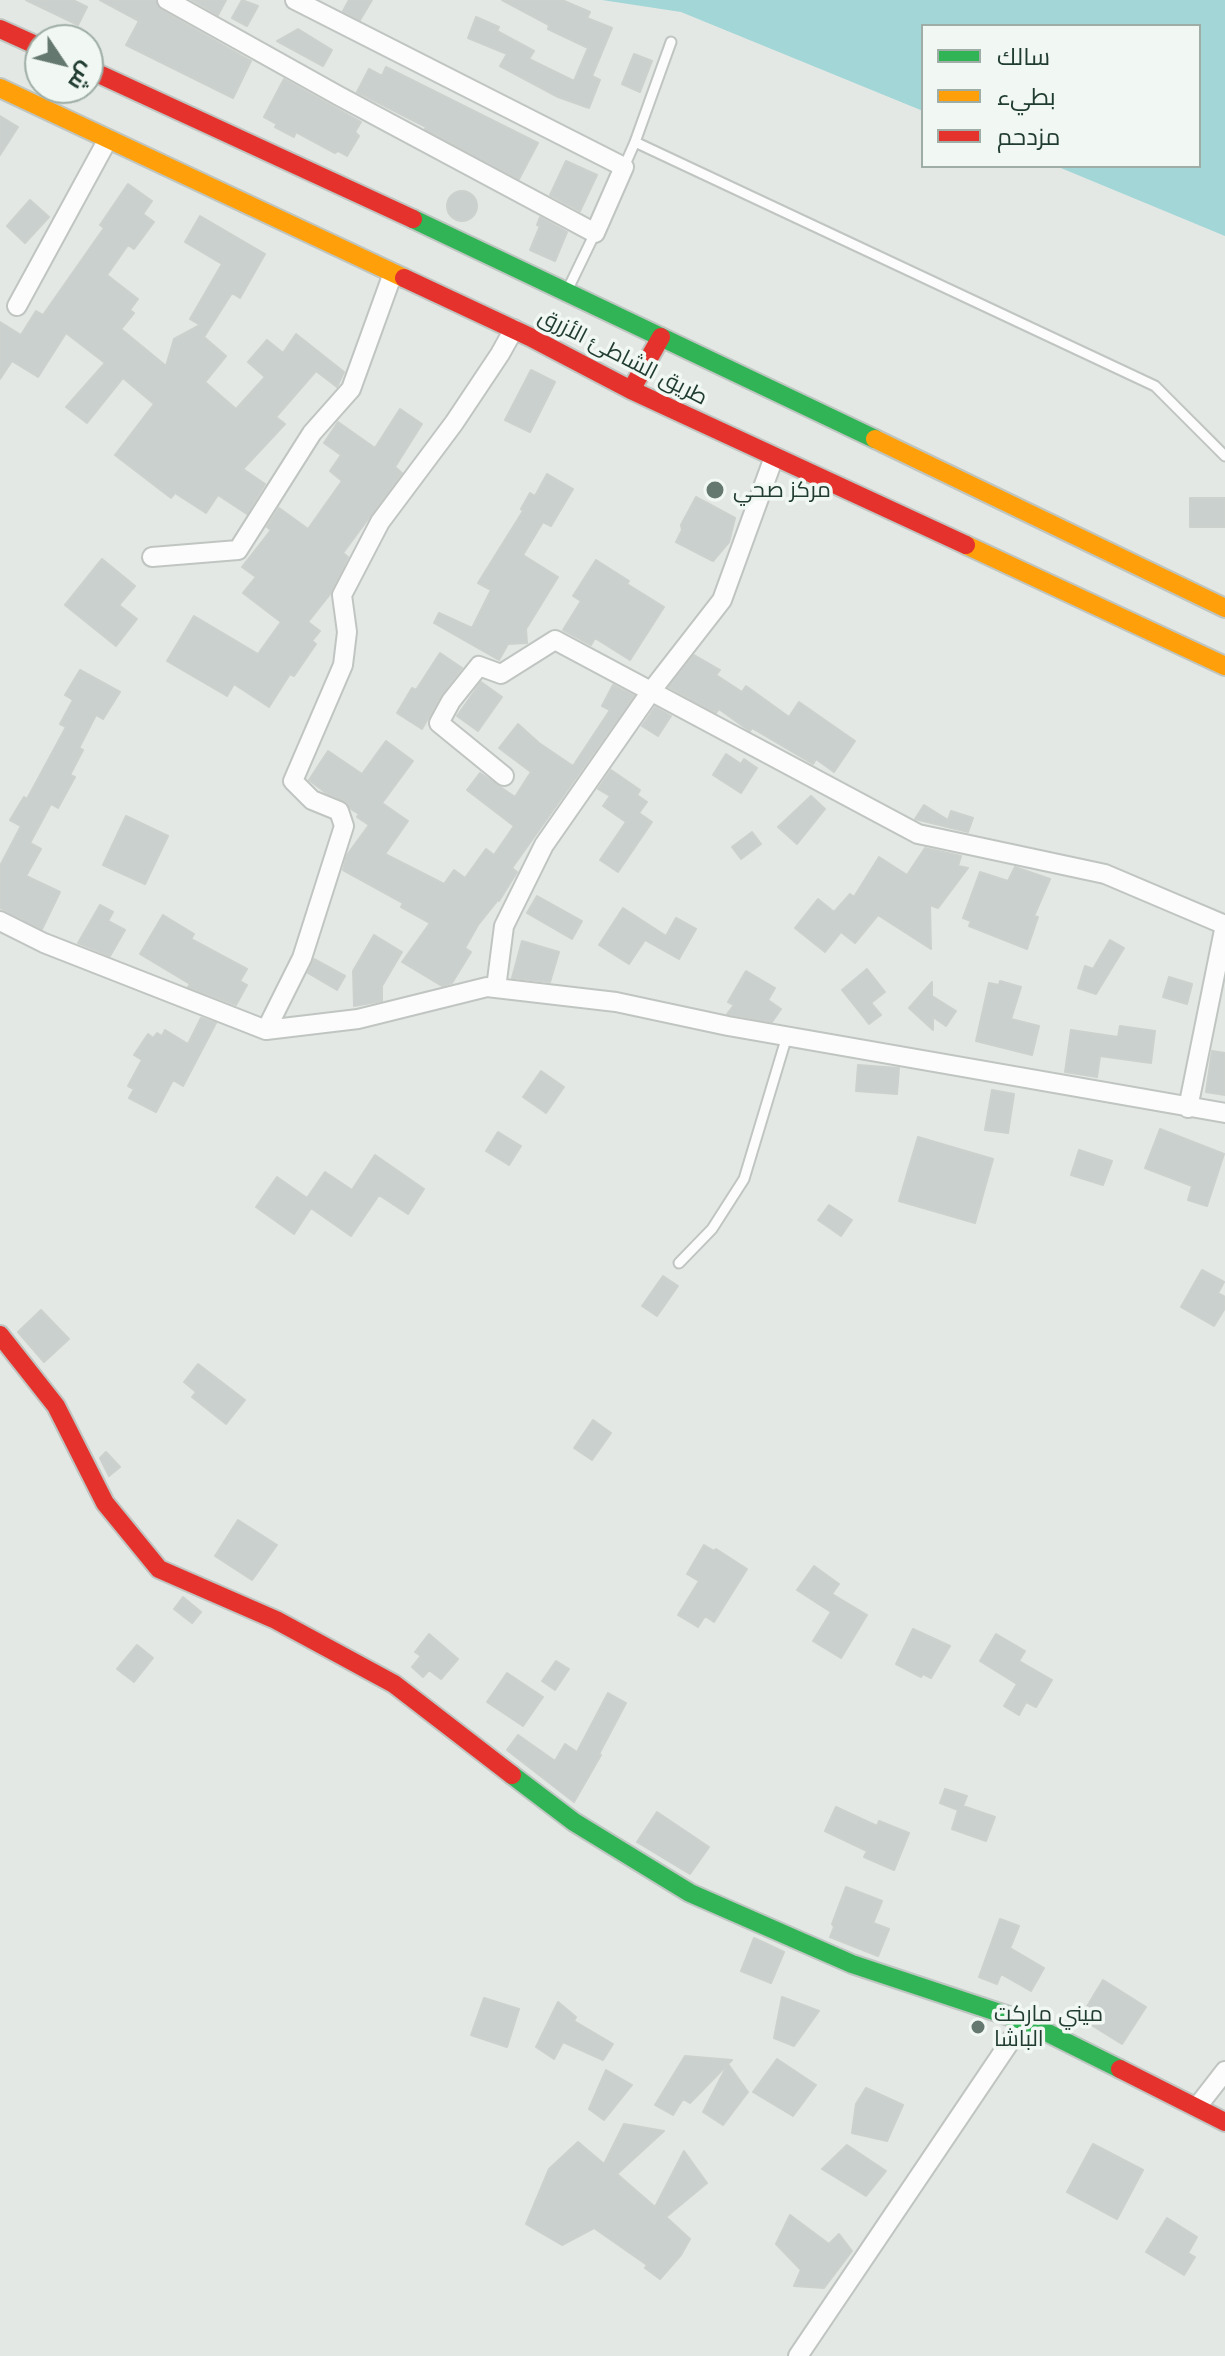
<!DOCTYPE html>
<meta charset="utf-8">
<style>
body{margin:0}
#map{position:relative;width:1225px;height:2356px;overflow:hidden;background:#e3e8e5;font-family:Quicksand,Cairo,sans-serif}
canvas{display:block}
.legend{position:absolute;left:921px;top:24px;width:280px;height:144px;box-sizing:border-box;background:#f1f8f3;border:2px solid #9eada5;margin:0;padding:10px 14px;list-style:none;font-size:24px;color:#213c31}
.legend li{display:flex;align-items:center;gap:16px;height:40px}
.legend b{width:40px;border:2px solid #9eada5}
.north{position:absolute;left:24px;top:24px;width:80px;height:80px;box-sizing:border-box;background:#f1f8f3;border:2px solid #9eada5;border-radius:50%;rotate:125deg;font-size:22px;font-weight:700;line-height:32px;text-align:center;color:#213c31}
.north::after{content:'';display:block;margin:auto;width:28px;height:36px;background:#657870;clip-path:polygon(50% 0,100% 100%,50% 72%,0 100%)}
</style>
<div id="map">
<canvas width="1225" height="2356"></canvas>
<ul class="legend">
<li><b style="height:10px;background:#30b455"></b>سالك</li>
<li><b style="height:10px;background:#ff9f0a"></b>بطيء</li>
<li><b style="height:10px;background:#e5322d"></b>مزدحم</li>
</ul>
<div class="north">ش</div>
</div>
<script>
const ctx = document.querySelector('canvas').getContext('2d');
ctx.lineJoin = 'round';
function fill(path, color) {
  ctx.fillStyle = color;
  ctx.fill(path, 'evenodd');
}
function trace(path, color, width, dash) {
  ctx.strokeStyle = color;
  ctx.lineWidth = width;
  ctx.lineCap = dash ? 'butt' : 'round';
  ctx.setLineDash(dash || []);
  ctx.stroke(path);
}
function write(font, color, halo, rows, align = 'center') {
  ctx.font = font + ' Quicksand,Cairo,sans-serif';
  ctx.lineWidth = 7;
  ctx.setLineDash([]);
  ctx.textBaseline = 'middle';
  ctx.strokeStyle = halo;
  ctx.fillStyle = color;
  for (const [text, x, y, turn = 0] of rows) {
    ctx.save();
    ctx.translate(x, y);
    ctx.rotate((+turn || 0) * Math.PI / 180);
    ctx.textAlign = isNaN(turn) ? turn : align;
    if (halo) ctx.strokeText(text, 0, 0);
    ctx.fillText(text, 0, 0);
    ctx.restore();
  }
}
fill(new Path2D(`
 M 602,0 L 1225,0 L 1225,236 L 1056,166 L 1199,166 L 1199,26 L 923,26 L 923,111 L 681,12 Z`), '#a3d6d7');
const building = new Path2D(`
 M 26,0 L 73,0 L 87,7 L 78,25 Z
 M 100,0 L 155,0 L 161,10 L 251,61 L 233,98 L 126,45 L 139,21 Z
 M 192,0 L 226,0 L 218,15 Z
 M 242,0 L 258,6 L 247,26 L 232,18 Z
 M 349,0 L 372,0 L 360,20 L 343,11 Z
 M 502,0 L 562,0 L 590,12 L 587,18 L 612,28 L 592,76 L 600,80 L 589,108 L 558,97 L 500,66 L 507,54 L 468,38 L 476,17 L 499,27 L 497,31 L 534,51 L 529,59 L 574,81 L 588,48 L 548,29 L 549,25 Z
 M 298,29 L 332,50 L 323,66 L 277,41 Z
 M 634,54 L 652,61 L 640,92 L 622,84 Z
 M 386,67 L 538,143 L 519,179 L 425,129 L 426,127 L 357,92 L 369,69 L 382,76 Z
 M 284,79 L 361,122 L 355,132 L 359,136 L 347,156 L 338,151 L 335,153 L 296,132 L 294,137 L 275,127 L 277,124 L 264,117 Z
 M 0,116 L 18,127 L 0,155 Z
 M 566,161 L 597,175 L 580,211 L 550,195 Z
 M 128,184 L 152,201 L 143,214 L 154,222 L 134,249 L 128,245 L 107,275 L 138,299 L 130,310 L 134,313 L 121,329 L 166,366 L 174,339 L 200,325 L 190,319 L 222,264 L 185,242 L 200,216 L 265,254 L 240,298 L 232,293 L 204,337 L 226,356 L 205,382 L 236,409 L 265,377 L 248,362 L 267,340 L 283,353 L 296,334 L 344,372 L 337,387 L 316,371 L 276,417 L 285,424 L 243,469 L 265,484 L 247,514 L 218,495 L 206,513 L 175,493 L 171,498 L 115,455 L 154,404 L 123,378 L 87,423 L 66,407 L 105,363 L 66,333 L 38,377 L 12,361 L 0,379 L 0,322 L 21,335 L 36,311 L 43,315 L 104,228 L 100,225 Z
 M447 206a15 15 0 1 1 30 0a15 15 0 1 1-30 0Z
 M 30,200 L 49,217 L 25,243 L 7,226 Z
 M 540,217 L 567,232 L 555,261 L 530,250 L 540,226 L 537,225 Z
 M 531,370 L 555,382 L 530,432 L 505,420 Z
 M 400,409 L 422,424 L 395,467 L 402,473 L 343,553 L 348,557 L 331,593 L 308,622 L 320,631 L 312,641 L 316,644 L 294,676 L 290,674 L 269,707 L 234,684 L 227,696 L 167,661 L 194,616 L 258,654 L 281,622 L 243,593 L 256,577 L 242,567 L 271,530 L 267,527 L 279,508 L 308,529 L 342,481 L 330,471 L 341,455 L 324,443 L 338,422 L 375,448 Z
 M 547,474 L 573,489 L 551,526 L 543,522 L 523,555 L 558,577 L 526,629 L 527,643 L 508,644 L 499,660 L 434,623 L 439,613 L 472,628 L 491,590 L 478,583 L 523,511 L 521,509 L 530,493 L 535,496 Z
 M 696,497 L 735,518 L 729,542 L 713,561 L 676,542 L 682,530 L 681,525 Z
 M 1190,498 L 1225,498 L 1225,527 L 1190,527 Z
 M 102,559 L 135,586 L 119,605 L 137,619 L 116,646 L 65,605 Z
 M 596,560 L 629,581 L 627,584 L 664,607 L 630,660 L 595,638 L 591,645 L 563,630 L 581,601 L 573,596 Z
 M 440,653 L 462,668 L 441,695 L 422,729 L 397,713 L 412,688 L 416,690 Z
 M 694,655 L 720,670 L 716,675 L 742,692 L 746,686 L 789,717 L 799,702 L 855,741 L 834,772 L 816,759 L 813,764 L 752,728 L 750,731 L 744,727 L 719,709 L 716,713 L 669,687 Z
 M 80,670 L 120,692 L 103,719 L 96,715 L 79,748 L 83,750 L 70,775 L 75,777 L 58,808 L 51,804 L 30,843 L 41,849 L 26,876 L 60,892 L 42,929 L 0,908 L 0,866 L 21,826 L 10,820 L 24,797 L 27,799 L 66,727 L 60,724 L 73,700 L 65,695 Z
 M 481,682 L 502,697 L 478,731 L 457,716 Z
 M 613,685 L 634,696 L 512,868 L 517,872 L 499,901 L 498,900 L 478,925 L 465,948 L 471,952 L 452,983 L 442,986 L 402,962 L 430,923 L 401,907 L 403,903 L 343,870 L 347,855 L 369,825 L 357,817 L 359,814 L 351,809 L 347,802 L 326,793 L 309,780 L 328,751 L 362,774 L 386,741 L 413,761 L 382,803 L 408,821 L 385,854 L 444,884 L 454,870 L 465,878 L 486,849 L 494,855 L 514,826 L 467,790 L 480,773 L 515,797 L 531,772 L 499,748 L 518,724 L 539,743 L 573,766 L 610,710 L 602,706 Z
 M 655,707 L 671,716 L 658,736 L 642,726 Z
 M 726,754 L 741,764 L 744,759 L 757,768 L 741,793 L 713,775 Z
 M 611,770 L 640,790 L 637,795 L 647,802 L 639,813 L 652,822 L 618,872 L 600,860 L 626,822 L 603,806 L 610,796 L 598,789 Z
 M 811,796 L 825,809 L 797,844 L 778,827 Z
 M 924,805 L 948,820 L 951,811 L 973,818 L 968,832 L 915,819 Z
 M 126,816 L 168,836 L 145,884 L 103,865 Z
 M 752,832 L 761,844 L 741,859 L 732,847 Z
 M 925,848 L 961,856 L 958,866 L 968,868 L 938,908 L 930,905 L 931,949 L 878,915 L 855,943 L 841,932 L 825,952 L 795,928 L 818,899 L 834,912 L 850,894 L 854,897 L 879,857 L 907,875 Z
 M 1015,867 L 1050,879 L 1034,916 L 1038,917 L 1027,949 L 969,926 L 971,921 L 963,918 L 980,872 L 1008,881 Z
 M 537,896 L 582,921 L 572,939 L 527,913 Z
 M 100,905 L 113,912 L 108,921 L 125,930 L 110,956 L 78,943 Z
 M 623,908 L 666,936 L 676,918 L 696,929 L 679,959 L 645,940 L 629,964 L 599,945 Z
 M 163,915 L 194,934 L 191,939 L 247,969 L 240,981 L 247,985 L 236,1005 L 188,987 L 190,984 L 140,954 Z
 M 374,935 L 402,952 L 382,986 L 382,1001 L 354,1006 L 353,971 Z
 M 1110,940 L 1124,948 L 1096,994 L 1078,988 L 1085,966 L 1093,969 Z
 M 522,941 L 559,952 L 550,982 L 512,978 Z
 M 314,959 L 345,976 L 337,990 L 308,973 Z
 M 867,969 L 885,992 L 871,1003 L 881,1015 L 869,1024 L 842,990 Z
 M 746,971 L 775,988 L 768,1000 L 781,1009 L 772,1022 L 727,1014 L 734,1005 L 728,1002 Z
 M 1169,977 L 1192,984 L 1187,1004 L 1163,997 Z
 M 1000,981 L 1021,987 L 1011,1019 L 1039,1026 L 1032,1055 L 976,1041 L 989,983 L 999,985 Z
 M 932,982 L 932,996 L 956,1011 L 946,1026 L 933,1017 L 933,1030 L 909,1008 Z
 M 201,1018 L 216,1023 L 183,1086 L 173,1080 L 156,1112 L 129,1098 L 134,1089 L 128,1086 L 142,1060 L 134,1055 L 148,1034 L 153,1038 L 157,1033 L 162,1036 L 165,1030 L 188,1044 Z
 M 1120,1026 L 1155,1031 L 1151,1063 L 1100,1056 L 1097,1077 L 1065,1072 L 1071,1030 L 1118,1037 Z
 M 1212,1051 L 1225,1053 L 1225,1095 L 1206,1092 Z
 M 858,1065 L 899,1068 L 897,1094 L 856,1091 Z
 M 541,1071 L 564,1087 L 546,1113 L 523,1097 Z
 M 992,1090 L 1014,1094 L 1008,1133 L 985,1130 Z
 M 1160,1129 L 1224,1154 L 1207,1206 L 1188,1200 L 1192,1186 L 1145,1168 Z
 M 498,1132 L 521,1146 L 509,1165 L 486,1151 Z
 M 918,1137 L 993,1159 L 975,1223 L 899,1201 Z
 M 1079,1150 L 1112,1161 L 1103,1185 L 1071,1175 Z
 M 375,1155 L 424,1189 L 408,1214 L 379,1195 L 351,1236 L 311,1208 L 294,1234 L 256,1207 L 277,1177 L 307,1198 L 325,1172 L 352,1190 Z
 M 829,1205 L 852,1220 L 841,1236 L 818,1220 Z
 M 1202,1270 L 1224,1282 L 1218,1293 L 1225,1297 L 1225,1308 L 1214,1326 L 1181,1307 Z
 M 663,1276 L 678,1286 L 657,1316 L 642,1306 Z
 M 41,1310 L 69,1339 L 44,1362 L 18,1332 Z
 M 198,1364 L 245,1400 L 226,1424 L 192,1397 L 196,1392 L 184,1382 Z
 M 593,1420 L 611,1433 L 592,1460 L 574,1448 Z
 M 106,1452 L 120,1467 L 109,1476 L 100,1458 Z
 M 238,1520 L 277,1545 L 252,1580 L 215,1556 Z
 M 704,1545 L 714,1551 L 716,1549 L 747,1569 L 714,1622 L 705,1616 L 698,1627 L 678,1615 L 699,1581 L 687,1574 Z
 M 814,1566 L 839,1584 L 832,1594 L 867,1615 L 841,1658 L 813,1641 L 831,1612 L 797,1590 Z
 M 183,1597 L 201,1612 L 192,1623 L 174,1609 Z
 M 913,1629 L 950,1646 L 931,1678 L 923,1674 L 921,1677 L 896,1664 Z
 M 429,1634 L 458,1659 L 441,1679 L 429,1670 L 423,1677 L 412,1667 L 421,1656 L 415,1652 Z
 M 996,1634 L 1025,1651 L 1019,1661 L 1052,1680 L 1036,1707 L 1026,1702 L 1019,1715 L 1004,1706 L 1017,1684 L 980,1661 Z
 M 137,1645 L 153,1658 L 134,1682 L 117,1669 Z
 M 556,1661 L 569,1669 L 555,1690 L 542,1681 Z
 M 507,1673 L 543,1697 L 523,1726 L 487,1702 Z
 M 608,1693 L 626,1703 L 599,1754 L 601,1755 L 574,1802 L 507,1750 L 518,1735 L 555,1761 L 565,1744 L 577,1752 Z
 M 945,1789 L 967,1796 L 963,1806 L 995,1817 L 986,1841 L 952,1829 L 958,1810 L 940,1803 Z
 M 836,1807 L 877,1826 L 879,1821 L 909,1833 L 894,1870 L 864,1857 L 867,1851 L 825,1831 Z
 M 657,1812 L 709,1847 L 690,1874 L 637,1842 Z
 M 846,1887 L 882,1901 L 873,1923 L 889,1929 L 878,1956 L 830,1937 L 834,1927 L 832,1924 Z
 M 1000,1919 L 1019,1926 L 1010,1948 L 1044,1968 L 1031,1991 L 1001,1974 L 997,1984 L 979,1977 Z
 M 754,1938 L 784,1952 L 771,1983 L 741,1971 Z
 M 1103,1980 L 1146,2007 L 1122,2044 L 1080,2018 Z
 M 782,1997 L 819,2011 L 794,2046 L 774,2038 Z
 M 484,1998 L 519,2009 L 507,2047 L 471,2035 Z
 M 558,2002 L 576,2017 L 574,2021 L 613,2044 L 603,2060 L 563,2042 L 554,2059 L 536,2047 Z
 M 685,2056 L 732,2060 L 728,2064 L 748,2092 L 723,2125 L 703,2112 L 728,2064 L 690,2103 L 683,2099 L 673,2115 L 655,2105 Z
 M 777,2059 L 816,2085 L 793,2116 L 753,2092 Z
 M 606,2070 L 632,2085 L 604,2120 L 589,2109 Z
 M 866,2088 L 903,2105 L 887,2141 L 852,2133 L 856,2104 Z
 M 624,2124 L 664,2131 L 617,2174 L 655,2207 L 684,2151 L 707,2183 L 666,2217 L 690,2239 L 681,2255 L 660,2279 L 645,2268 L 647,2265 L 594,2228 L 562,2245 L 526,2224 L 549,2169 L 578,2142 L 604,2164 Z
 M 1093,2144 L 1143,2170 L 1117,2219 L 1067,2192 Z
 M 847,2145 L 886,2171 L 866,2196 L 822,2169 Z
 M 790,2215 L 829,2244 L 839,2234 L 852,2251 L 824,2288 L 794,2286 L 801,2270 L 776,2244 Z
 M 1167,2218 L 1197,2237 L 1188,2253 L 1195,2257 L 1184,2275 L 1146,2252 Z`);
fill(building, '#cad0cd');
trace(building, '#ccd1ce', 2);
const lane = new Path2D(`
 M 635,142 L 671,42
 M 624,167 L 635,142 L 1155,386 L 1225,456
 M 567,291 L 595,233
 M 679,1263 L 712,1229 L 744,1179 L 787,1036`);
const street = new Path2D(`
 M 167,0 L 339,96 L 595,233 L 624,167 L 295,0
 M 17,306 L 108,139
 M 152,557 L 238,550 L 312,433 L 351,389 L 393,273
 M 504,776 L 439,723 L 451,701 L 479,666 L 501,674 L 555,640 L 918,834 L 1105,874 L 1225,925
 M 0,921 L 44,943 L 266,1030 L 358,1019 L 487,987 L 616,1002 L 728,1026 L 1225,1113
 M 496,988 L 504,926 L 544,845 L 652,690 L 722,600 L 774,457
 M 266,1030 L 302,958 L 344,826 L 339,811 L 312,800 L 293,781 L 343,665 L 347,632 L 342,595 L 380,522 L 454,423 L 500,354 L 514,329
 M 1188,1108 L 1225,925
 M 1197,2107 L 1225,2071
 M 798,2356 L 1024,2021`);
const fast = new Path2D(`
 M 413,219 L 875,439
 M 512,1775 L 574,1822 L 690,1893 L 852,1964 L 1024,2021 L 1120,2069`);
const slow = new Path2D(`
 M 0,88 L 404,278
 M 875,439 L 1225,608
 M 966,545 L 1225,666`);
const jam = new Path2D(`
 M 0,29 L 40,47
 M 88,69 L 413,219
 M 404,278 L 530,337 L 631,390 L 966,545
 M 631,390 L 661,337
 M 0,1335 L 56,1406 L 105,1503 L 159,1569 L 276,1620 L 394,1684 L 512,1775
 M 1120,2069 L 1225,2122`);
trace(lane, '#c0c5c2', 13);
trace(street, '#c0c5c2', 22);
trace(fast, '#bfc6c2', 22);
trace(slow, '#bfc6c2', 22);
trace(jam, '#bfc6c2', 22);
trace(lane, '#fbfcfb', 9);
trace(street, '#fbfcfb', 18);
trace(fast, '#30b455', 18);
trace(slow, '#ff9f0a', 18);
trace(jam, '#e5322d', 18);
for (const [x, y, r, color] of [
 [715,490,10,"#657870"],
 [978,2027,8,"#657870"]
]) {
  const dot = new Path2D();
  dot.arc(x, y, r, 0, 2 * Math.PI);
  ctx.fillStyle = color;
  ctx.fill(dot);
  trace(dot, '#f1f8f3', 3);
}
write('22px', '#213c31', '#f1f8f3', [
 ["طريق الشاطئ الأزرق",623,357,27]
]);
write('22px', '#213c31', '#f1f8f3', [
 ["مركز صحي",733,490],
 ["ميني ماركت",994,2014],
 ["الباشا",994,2039]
], 'left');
</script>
